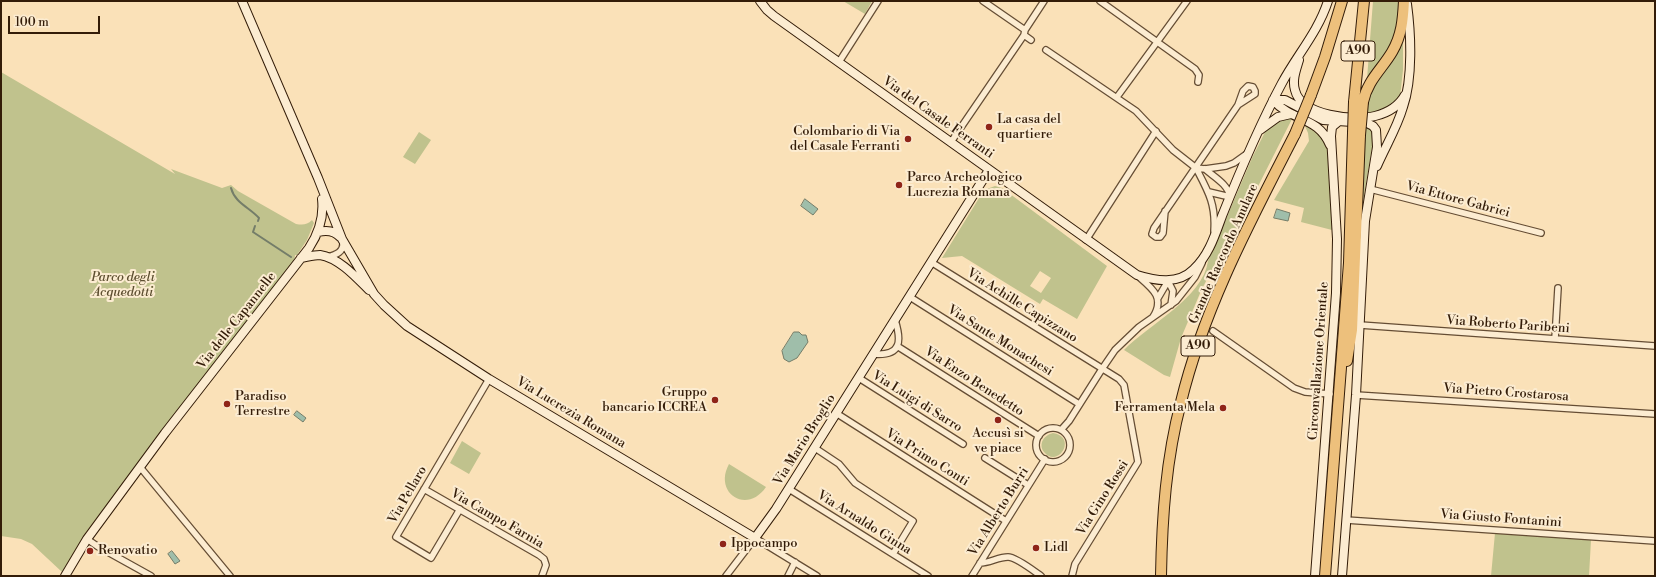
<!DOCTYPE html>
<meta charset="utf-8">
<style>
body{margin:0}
#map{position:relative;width:1656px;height:577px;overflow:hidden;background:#fae1b8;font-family:"Libre Bodoni",serif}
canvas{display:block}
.frame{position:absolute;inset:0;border:2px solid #331c08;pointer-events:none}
.scale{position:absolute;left:8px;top:16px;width:92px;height:18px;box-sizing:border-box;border:2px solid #331c08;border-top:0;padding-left:5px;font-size:12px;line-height:14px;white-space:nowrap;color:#331c08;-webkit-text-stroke:3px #fcecd1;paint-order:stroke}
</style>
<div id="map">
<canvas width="1656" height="577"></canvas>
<div class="frame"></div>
<div class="scale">100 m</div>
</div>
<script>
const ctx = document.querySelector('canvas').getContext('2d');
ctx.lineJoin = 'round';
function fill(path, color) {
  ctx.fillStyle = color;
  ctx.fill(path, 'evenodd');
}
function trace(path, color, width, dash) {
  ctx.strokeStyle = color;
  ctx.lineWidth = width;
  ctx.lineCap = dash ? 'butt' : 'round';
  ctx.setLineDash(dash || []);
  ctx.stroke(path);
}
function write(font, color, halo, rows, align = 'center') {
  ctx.font = font + ' "Libre Bodoni",serif';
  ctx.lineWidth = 4;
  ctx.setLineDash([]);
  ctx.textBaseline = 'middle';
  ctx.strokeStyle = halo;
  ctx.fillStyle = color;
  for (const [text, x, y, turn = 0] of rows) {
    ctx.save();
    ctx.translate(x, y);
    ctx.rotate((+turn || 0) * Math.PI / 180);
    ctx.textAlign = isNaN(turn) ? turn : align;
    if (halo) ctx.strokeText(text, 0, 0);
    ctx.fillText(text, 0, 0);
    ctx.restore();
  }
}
fill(new Path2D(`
 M 843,1 L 872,1 L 865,14 Z
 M 1373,1 L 1399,1 L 1400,17 L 1393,43 L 1367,79 Z
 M 1403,37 L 1403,70 L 1400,97 L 1389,107 L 1366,116 L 1367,97 Z
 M 1,72 L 175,174 L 171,169 L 222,188 L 231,185 L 238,191 L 296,224 C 303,225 307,225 312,220 L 314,223 L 307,240 L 297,255 L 295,255 L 294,263 L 86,532 L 62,572 L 32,544 L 21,539 L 1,536 Z
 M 1283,118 L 1292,119 L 1235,232 L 1231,232 L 1201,291 L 1181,338 L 1170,377 L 1164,375 L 1124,350 C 1148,325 1203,298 1208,261 L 1252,158 L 1267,128 Z
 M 1306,124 C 1319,130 1324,138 1328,152 L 1332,230 L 1301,222 L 1304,208 L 1274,200 L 1309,141 L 1308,133 L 1305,126 Z
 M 1364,126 L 1371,129 L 1374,136 L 1362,207 Z
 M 419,132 L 431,140 L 415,164 L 403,157 Z
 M 995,186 L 1002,188 L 1107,266 L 1077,319 L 1043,299 L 1040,304 L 962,256 L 942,258 L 984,190 ZM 1040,271 L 1051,278 L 1041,293 L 1030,286 Z
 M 1053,433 C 1078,437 1058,469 1044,452 C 1038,444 1044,435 1053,433 Z
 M 462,441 L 481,453 L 469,474 L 450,463 Z
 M 729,464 L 766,487 C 747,515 713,493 729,464 Z
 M 1495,533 L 1591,540 L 1589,576 L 1491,576 Z`), '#c0c28d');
const water = new Path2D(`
 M 805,199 L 818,209 L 813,215 L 801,206 Z
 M 1277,209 L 1290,213 L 1288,221 L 1274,218 Z
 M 794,332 L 799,332 L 802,335 L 806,335 L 808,342 L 797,358 L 789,362 L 784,359 L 782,351 Z
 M 297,411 L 306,418 L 303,422 L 294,415 Z
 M 172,551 L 180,561 L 175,564 L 168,554 Z`);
fill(water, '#9fbeaa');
trace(water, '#747d69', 1);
trace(new Path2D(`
 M 231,188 C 235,203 249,207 259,218 L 258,221
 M 255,226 L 253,232 L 291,257`), '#747d69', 2);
const street = new Path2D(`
 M 983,1 L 1025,30
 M 1100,1 L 1195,69 L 1199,75 L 1198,82
 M 1024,35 L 1031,40
 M 1046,50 L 1136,111 L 1173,150 L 1196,168 L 1205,169 L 1226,166 L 1234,163 L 1248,153
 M 839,62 L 878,1
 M 1117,97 L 1187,1
 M 951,142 L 1024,35 L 1025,30 L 1044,1
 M 1196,168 C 1208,191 1216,204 1214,231
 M 1205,169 C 1214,177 1228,184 1230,197 L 1209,192
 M 1370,189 L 1541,233
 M 1165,211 L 1163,233 L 1160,237 L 1156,237 L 1152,234 L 1154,228 L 1238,105 L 1243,91 L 1248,86 L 1253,87 L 1255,91 L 1255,94 L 1238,105
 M 1086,240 L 1156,131
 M 327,257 C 336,255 344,252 343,242
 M 931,262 L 1119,379 L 1124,385 L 1138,462 L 1075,564 L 1072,576
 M 1139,277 C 1153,289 1165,298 1153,317
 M 1168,281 L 1173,291 L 1171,305
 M 910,297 L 1079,404
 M 1158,298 L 1168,281
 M 1360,325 L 1655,346
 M 1213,331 L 1294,388 L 1305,392 L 1330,394
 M 1555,339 L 1558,288
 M 897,346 L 1039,436
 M 874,354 C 901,356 902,342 895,320
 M 859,378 L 963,444
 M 1356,395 L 1655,414
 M 836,413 L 1006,521
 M1036 445a17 17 0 1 1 34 0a17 17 0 1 1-34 0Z
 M 1061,430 L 1069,421 L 1102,369 L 1115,350 L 1139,327 L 1176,301 L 1195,277 L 1202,263
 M 815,448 L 839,464 L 855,483 L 913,521 L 893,554
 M 985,458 L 1028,485
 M 140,467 L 230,576
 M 424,489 L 539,555 L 544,559 L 546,565 L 542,576
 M 789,489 L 928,576
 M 460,509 L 431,558 L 396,537 L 489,379
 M 1346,520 L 1655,541
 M 87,539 L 97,546 L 151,576
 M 980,563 C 990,563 998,557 1008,557 C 1016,557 1034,571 1041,576
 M 726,576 L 755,538 L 817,576
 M 788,576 L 795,562
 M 972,576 L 1045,459`);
const secondary = new Path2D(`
 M 242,1 L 318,178 L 342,239 L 374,294 L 384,305 L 407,326 L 489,379 L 755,538 L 776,509 L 989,170
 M 760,1 L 767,10 L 774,16 L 1137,275 C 1156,281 1178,285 1194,269 C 1209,255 1215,235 1222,216 C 1240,171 1259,126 1282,83 C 1297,55 1318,32 1328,1
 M 1299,60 C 1296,70 1292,80 1295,90 C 1301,116 1354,121 1375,116 C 1387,113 1399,106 1405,95
 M 1273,100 L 1285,100 L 1323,120 L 1367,123 L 1373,126 L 1376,130 L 1377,147 L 1365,221 L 1356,395 L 1342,576
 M 1273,100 C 1292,122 1318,116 1330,145
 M 1260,130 L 1278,117 L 1291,114
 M 1377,166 C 1385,147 1397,128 1403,107 C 1413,78 1411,34 1407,4
 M 318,232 C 326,230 334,230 340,237
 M 301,258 C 307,257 314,255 320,255 C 339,258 356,277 369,290
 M 65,576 L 87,539 L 165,433 L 309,248 C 319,233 324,217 322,199
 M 1315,576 L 1336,293 L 1337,239 L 1331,136 L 1332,127 L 1338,122`);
const highway = new Path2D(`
 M 1311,95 L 1325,57 L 1342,1
 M 1354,102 L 1364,1
 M 1363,102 C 1367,81 1382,69 1392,52 C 1402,35 1403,19 1404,1
 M 1347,361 L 1352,330 L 1360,135
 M 1161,576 C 1162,517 1166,459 1181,402 C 1204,307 1251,220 1295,134
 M 1325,576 L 1349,263 L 1353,133`);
trace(street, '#654d34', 8);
trace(secondary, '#331c08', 10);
trace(highway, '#331c08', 12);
trace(street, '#fcecd1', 5.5);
trace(secondary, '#fcecd1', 8);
trace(highway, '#edc07c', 10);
const highwayBridge = new Path2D(`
 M 1353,133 L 1354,102
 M 1295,134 L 1311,95
 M 1360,135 L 1363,102`);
trace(highwayBridge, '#331c08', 12, []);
trace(highwayBridge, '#edc07c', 10);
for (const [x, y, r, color] of [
 [989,127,4,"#8f2418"],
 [908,139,4,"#8f2418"],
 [899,185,4,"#8f2418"],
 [715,400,4,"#8f2418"],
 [227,404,4,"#8f2418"],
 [1223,408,4,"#8f2418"],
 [998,420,4,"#8f2418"],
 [723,544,4,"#8f2418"],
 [1036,548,4,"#8f2418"],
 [90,551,4,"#8f2418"]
]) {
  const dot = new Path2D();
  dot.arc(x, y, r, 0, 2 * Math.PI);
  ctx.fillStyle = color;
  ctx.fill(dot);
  trace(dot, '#fcecd1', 1.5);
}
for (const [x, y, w] of [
 [1358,51,34],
 [1198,346,34]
]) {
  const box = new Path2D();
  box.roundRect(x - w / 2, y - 10, w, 20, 3);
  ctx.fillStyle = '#fcecd1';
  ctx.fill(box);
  trace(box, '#331c08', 1);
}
write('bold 12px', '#331c08', null, [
 ["A90",1358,51],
 ["A90",1198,346]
]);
write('13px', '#331c08', '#fcecd1', [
 ["Via del Casale Ferranti",938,118,35],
 ["Via Ettore Gabrici",1458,200,15],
 ["Grande Raccordo Anulare",1224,254,-66],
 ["Via Achille Capizzano",1022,306,32],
 ["Via delle Capannelle",237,321,-52],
 ["Via Roberto Paribeni",1508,325,4],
 ["Via Sante Monachesi",1000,341,32],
 ["Circonvallazione Orientale",1319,361,-86],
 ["Via Enzo Benedetto",974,382,33],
 ["Via Pietro Crostarosa",1506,393,4],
 ["Via Luigi di Sarro",917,402,32],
 ["Via Lucrezia Romana",571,413,31],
 ["Via Mario Broglio",805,440,-58],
 ["Via Primo Conti",927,458,32],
 ["Via Pellaro",408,495,-60],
 ["Via Gino Rossi",1103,498,-58],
 ["Via Alberto Burri",999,512,-58],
 ["Via Campo Farnia",497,519,30],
 ["Via Giusto Fontanini",1501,519,4],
 ["Via Arnaldo Ginna",864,523,32]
]);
write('13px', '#331c08', '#fcecd1', [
 ["La casa del",997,120],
 ["quartiere",997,135],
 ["Colombario di Via",900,132,"right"],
 ["del Casale Ferranti",900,147,"right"],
 ["Parco Archeologico",907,178],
 ["Lucrezia Romana",907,193],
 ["Gruppo",707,393,"right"],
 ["bancario ICCREA",707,408,"right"],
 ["Paradiso",235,397],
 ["Terrestre",235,412],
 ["Ferramenta Mela",1215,408,"right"],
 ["Accusì si",998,434,"center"],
 ["ve piace",998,449,"center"],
 ["Ippocampo",731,544],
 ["Lidl",1044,548],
 ["Renovatio",98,551]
], 'left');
write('italic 13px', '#5d4e30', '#fcecd1', [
 ["Parco degli",123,278],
 ["Acquedotti",123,293]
]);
</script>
